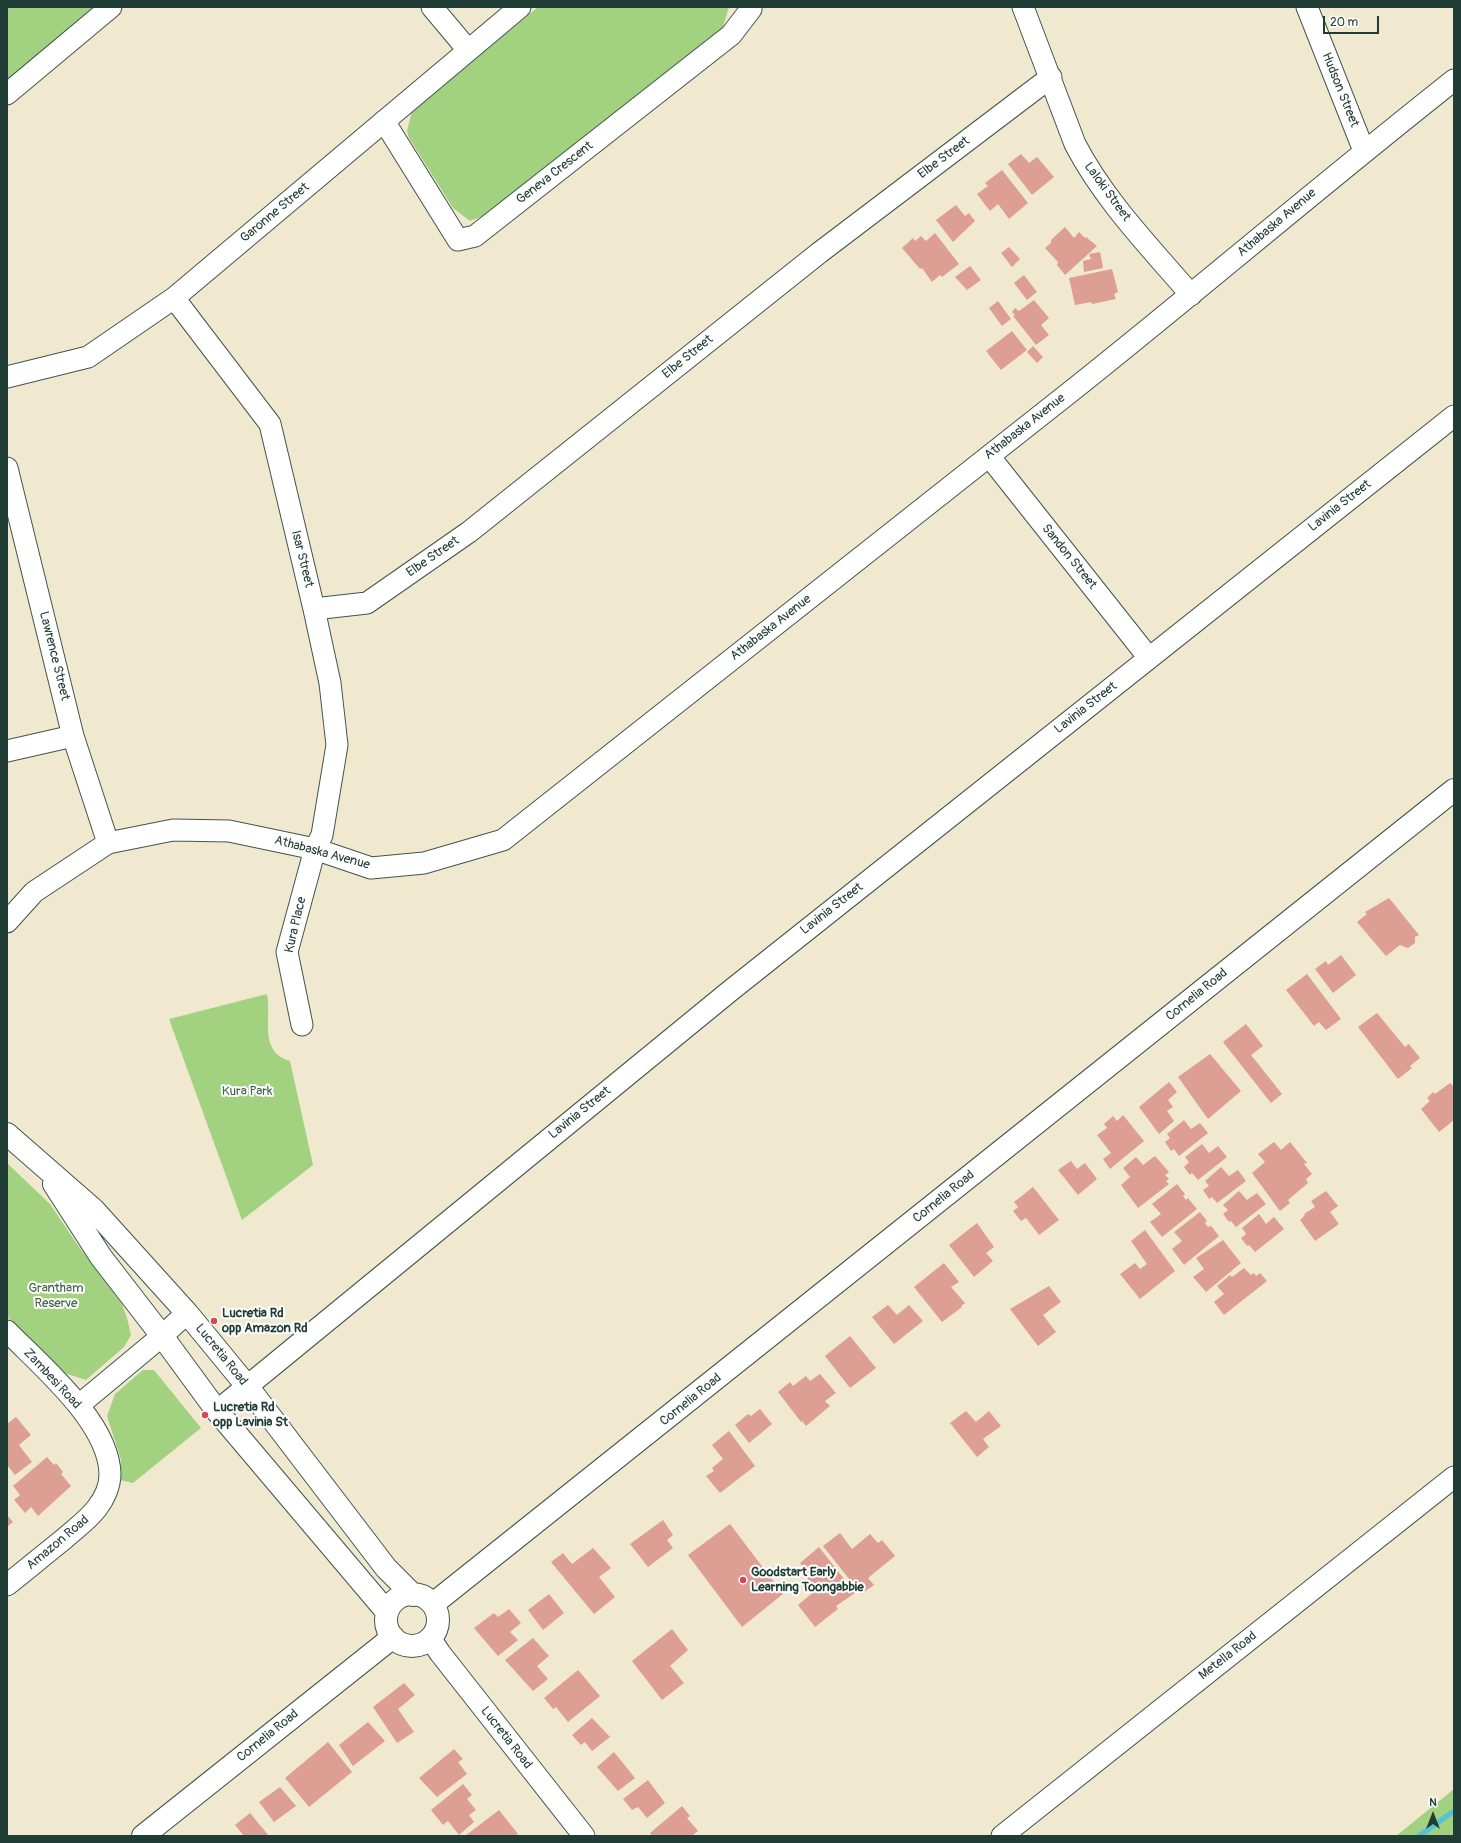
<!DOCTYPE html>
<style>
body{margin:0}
#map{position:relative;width:1461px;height:1843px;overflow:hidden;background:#f0e9d0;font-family:Pangolin,sans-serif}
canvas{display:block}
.frame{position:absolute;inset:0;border:8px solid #1f3d34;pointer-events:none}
.north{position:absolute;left:1413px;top:1795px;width:40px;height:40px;-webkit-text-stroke:3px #fff;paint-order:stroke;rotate:0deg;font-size:11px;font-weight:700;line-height:16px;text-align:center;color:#1f3d34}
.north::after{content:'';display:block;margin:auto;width:14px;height:18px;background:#1f3d34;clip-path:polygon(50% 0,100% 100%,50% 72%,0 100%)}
.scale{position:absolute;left:1323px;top:16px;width:56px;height:18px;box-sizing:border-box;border:2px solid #1f3d34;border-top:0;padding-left:5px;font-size:12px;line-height:14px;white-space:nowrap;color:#1f3d34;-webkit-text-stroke:3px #fff;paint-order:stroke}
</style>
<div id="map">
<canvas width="1461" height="1843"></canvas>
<div class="frame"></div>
<div class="north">N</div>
<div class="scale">20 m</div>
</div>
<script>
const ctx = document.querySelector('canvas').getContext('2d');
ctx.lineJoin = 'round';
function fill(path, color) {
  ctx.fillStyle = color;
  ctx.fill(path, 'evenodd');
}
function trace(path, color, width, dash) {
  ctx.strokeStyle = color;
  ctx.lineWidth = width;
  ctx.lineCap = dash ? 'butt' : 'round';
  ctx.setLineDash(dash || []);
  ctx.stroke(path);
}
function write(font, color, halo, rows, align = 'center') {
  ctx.font = font + ' Pangolin,sans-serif';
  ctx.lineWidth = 4;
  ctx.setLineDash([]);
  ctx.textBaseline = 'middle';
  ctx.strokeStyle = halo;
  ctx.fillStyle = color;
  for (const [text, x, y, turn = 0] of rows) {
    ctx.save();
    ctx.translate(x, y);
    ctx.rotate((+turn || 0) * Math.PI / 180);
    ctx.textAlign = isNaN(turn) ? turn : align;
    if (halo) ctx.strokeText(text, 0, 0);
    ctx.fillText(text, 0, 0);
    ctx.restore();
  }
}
fill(new Path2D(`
 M 7,7 L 95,7 L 7,81 Z
 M 538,7 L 729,7 L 723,27 L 718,33 L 483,216 L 470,221 L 453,208 L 409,138 L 407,131 L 412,111 Z
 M 267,994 C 272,1017 258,1052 290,1061 L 313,1165 L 242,1220 L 169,1019 Z
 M 7,1163 L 50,1204 L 79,1247 L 122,1304 L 127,1318 L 131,1335 L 124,1347 L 86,1380 L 64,1373 L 46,1357 L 7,1316 Z
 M 143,1370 L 154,1370 L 201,1428 L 133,1483 L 120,1480 L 121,1460 L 107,1416 L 115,1394 Z
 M 1454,1789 L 1454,1836 L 1396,1836 Z`), '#a2d280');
trace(new Path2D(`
 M 1419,1836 L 1454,1811`), '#57c2d2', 5.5);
fill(new Path2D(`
 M 1021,154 L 1029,163 L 1037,157 L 1054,177 L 1032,195 L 1008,164 Z
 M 1002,170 L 1028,203 L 1009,219 L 998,204 L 990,211 L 977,194 L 988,186 L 985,183 Z
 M 956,205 L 965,216 L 969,213 L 975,221 L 953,242 L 936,220 Z
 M 1065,227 L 1074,238 L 1079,232 L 1085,238 L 1086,237 L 1097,246 L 1065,275 L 1057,265 L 1058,262 L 1045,248 L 1051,243 L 1051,240 Z
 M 935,233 L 959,264 L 942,277 L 940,275 L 932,282 L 922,268 L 920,269 L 902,248 L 913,238 L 915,241 L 921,236 L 926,241 Z
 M 1009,247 L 1020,259 L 1012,267 L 1001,253 Z
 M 1100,252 L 1103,268 L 1084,272 L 1083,261 L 1091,259 L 1089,254 Z
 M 970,266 L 981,280 L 967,290 L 955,277 Z
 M 1112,269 L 1118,292 L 1114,294 L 1116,299 L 1092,304 L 1091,302 L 1075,305 L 1069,278 Z
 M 1024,275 L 1037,292 L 1027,300 L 1014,283 Z
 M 1034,300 L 1049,318 L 1041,325 L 1049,335 L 1036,345 L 1013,316 L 1015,315 L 1012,312 L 1015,308 L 1019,311 Z
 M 998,301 L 1011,319 L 1002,326 L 989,308 Z
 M 1012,331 L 1027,350 L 1001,370 L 986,351 Z
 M 1033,346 L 1043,357 L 1037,363 L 1027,352 Z
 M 1389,898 L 1419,935 L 1415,937 L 1415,943 L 1408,948 L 1400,945 L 1386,956 L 1357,922 L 1367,914 L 1365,912 Z
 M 1341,955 L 1356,975 L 1333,993 L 1315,969 L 1326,961 L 1328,965 Z
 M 1307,974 L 1341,1019 L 1326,1030 L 1319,1022 L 1314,1026 L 1286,990 Z
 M 1377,1013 L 1405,1047 L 1409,1044 L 1420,1058 L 1410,1066 L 1412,1068 L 1398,1079 L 1358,1027 Z
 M 1246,1024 L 1263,1046 L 1251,1055 L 1282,1094 L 1271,1103 L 1223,1042 Z
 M 1210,1054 L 1241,1091 L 1208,1119 L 1178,1077 Z
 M 1169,1082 L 1177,1092 L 1168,1100 L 1173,1107 L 1167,1111 L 1174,1121 L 1159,1134 L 1139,1107 Z
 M 1450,1083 L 1454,1087 L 1454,1120 L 1439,1132 L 1421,1109 L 1430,1101 L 1427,1098 L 1433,1092 L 1435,1094 Z
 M 1123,1115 L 1144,1141 L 1110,1169 L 1103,1159 L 1111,1153 L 1097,1135 L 1107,1128 L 1104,1124 L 1113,1116 L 1117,1121 Z
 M 1184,1120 L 1191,1129 L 1200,1123 L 1208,1133 L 1179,1156 L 1174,1149 L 1171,1151 L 1165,1142 L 1170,1138 L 1167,1134 Z
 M 1274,1142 L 1281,1150 L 1290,1142 L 1307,1163 L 1304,1164 L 1312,1174 L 1306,1179 L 1308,1183 L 1288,1200 L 1290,1203 L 1280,1211 L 1252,1173 L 1265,1162 L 1258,1154 Z
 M 1202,1144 L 1209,1153 L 1218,1146 L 1227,1157 L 1198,1180 L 1192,1173 L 1190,1175 L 1184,1167 L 1189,1162 L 1185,1157 Z
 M 1155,1156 L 1169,1172 L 1165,1175 L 1169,1179 L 1166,1181 L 1169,1184 L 1138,1208 L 1121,1185 L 1130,1177 L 1123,1168 L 1136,1157 L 1143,1165 Z
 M 1071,1161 L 1077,1169 L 1085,1163 L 1097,1179 L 1078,1195 L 1058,1170 Z
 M 1221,1167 L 1229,1176 L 1238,1170 L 1246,1181 L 1217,1203 L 1212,1197 L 1209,1199 L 1203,1190 L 1209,1186 L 1205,1181 Z
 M 1177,1184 L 1185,1194 L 1183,1196 L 1186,1200 L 1188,1198 L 1197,1209 L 1162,1237 L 1150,1222 L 1161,1214 L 1152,1204 Z
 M 1033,1187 L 1059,1220 L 1039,1235 L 1026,1218 L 1021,1221 L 1013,1211 L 1018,1207 L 1014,1202 Z
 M 1239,1191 L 1247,1200 L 1257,1193 L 1266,1204 L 1236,1227 L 1231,1221 L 1229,1222 L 1223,1214 L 1228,1210 L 1223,1205 Z
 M 1326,1191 L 1338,1206 L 1330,1212 L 1339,1224 L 1315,1241 L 1300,1220 L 1305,1215 L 1304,1214 L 1315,1207 L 1311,1201 Z
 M 1200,1212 L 1207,1221 L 1205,1223 L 1208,1227 L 1211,1226 L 1219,1236 L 1184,1265 L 1172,1249 L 1182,1241 L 1174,1232 Z
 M 1259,1214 L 1266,1224 L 1274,1217 L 1284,1229 L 1255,1252 L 1249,1245 L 1247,1246 L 1241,1238 L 1246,1234 L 1242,1228 Z
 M 977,1223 L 994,1247 L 986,1253 L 993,1261 L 974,1277 L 949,1245 Z
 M 1145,1230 L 1175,1271 L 1140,1299 L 1120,1274 L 1135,1263 L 1140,1269 L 1147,1264 L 1131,1241 Z
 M 1223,1240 L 1241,1263 L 1206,1292 L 1193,1277 L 1204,1269 L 1196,1258 Z
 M 944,1263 L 959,1282 L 951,1287 L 965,1303 L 961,1306 L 962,1307 L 942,1322 L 914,1287 Z
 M 1244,1268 L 1251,1275 L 1254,1273 L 1256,1276 L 1260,1273 L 1267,1281 L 1224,1315 L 1214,1302 L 1224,1294 L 1217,1286 L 1230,1275 L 1232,1277 Z
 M 1049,1286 L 1061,1302 L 1043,1315 L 1056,1332 L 1038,1346 L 1010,1309 Z
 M 888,1305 L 897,1315 L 909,1305 L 923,1321 L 894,1344 L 872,1317 Z
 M 850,1336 L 876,1368 L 850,1388 L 825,1356 Z
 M 820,1374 L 836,1393 L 825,1401 L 830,1406 L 806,1426 L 802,1421 L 801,1422 L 778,1392 L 790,1382 L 793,1386 L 806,1376 L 810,1381 Z
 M 760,1409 L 772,1424 L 749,1443 L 735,1425 L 748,1414 L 751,1416 Z
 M 966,1411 L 976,1422 L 989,1411 L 1001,1426 L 983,1439 L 989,1447 L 977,1457 L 950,1423 Z
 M 16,1417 L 31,1435 L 19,1445 L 32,1462 L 15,1475 L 7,1465 L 7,1424 Z
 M 729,1431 L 755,1466 L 720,1493 L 706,1476 L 714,1471 L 712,1468 L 723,1459 L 712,1445 Z
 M 47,1457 L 54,1465 L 56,1463 L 63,1472 L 61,1474 L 71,1486 L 38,1516 L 31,1507 L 25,1513 L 14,1500 L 20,1495 L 13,1486 Z
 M 7,1515 L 13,1522 L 7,1527 Z
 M 663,1520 L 673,1535 L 667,1540 L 673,1548 L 648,1567 L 630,1544 Z
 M 730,1524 L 783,1594 L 742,1627 L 688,1555 Z
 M 840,1533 L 852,1549 L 870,1534 L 878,1543 L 882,1540 L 895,1556 L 868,1578 L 874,1585 L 861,1594 L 823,1546 Z
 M 819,1547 L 855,1593 L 836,1606 L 838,1609 L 815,1627 L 798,1605 L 816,1590 L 807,1578 L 810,1576 L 800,1563 Z
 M 593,1548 L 611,1568 L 599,1577 L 615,1597 L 594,1614 L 551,1562 L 563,1553 L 572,1564 Z
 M 549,1594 L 564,1613 L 543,1630 L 528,1610 Z
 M 509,1609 L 521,1623 L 510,1632 L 518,1640 L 498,1656 L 474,1628 L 494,1613 L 498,1617 Z
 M 672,1629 L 688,1650 L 670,1666 L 684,1683 L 662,1700 L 632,1661 Z
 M 533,1638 L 549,1656 L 537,1666 L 548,1679 L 533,1691 L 505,1660 Z
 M 578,1670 L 600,1696 L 568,1722 L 556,1707 L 553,1709 L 544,1698 Z
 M 404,1683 L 415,1695 L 398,1709 L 414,1732 L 397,1743 L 373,1707 Z
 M 592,1718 L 610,1737 L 592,1751 L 585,1742 L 581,1745 L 572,1735 Z
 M 368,1722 L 385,1741 L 353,1766 L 339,1745 Z
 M 328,1742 L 352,1772 L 309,1807 L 285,1778 Z
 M 454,1749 L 463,1759 L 458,1762 L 467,1774 L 437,1797 L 419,1778 Z
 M 614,1752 L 635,1778 L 618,1791 L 597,1767 Z
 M 648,1780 L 665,1803 L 647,1818 L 638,1807 L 632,1810 L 623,1799 Z
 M 463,1784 L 472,1795 L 467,1799 L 476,1810 L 469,1815 L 474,1822 L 459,1835 L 448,1821 L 443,1825 L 431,1810 Z
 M 280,1787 L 296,1806 L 274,1822 L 259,1802 Z
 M 682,1806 L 690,1816 L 687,1818 L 698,1831 L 692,1836 L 652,1836 L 650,1833 Z
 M 499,1810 L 518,1834 L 515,1836 L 465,1836 Z
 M 250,1813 L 269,1836 L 244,1836 L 235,1825 Z`), '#dd9e94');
const minor = new Path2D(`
 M 432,7 L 468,50
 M 1023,7 L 1075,144 C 1104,200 1150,247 1191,295
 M 1307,7 L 1364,151
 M 7,94 L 111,7
 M 384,121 L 458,240 L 475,236 L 731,35 L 751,9 L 750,7
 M 174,298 L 270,424 L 314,609 L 330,683 L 337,745 L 322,835 L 315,849 L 287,952 L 302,1025
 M 7,377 L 88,357 L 174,298 L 520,7
 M 989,456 L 1149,658
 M 7,468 L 73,736 L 108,843
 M 314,609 L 367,603 L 469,532 L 819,253 L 1051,77
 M 7,751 L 73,736
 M 7,922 L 34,892 L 108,843 L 173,830 L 229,831 L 315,849 L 371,868 L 424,863 L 503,840 C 694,690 885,540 1074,389 C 1202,287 1326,181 1454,80
 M 7,1331 C 41,1366 109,1422 110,1474 C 110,1486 104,1499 97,1508 C 88,1520 75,1529 64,1539 C 45,1554 26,1570 7,1585
 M 79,1405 L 162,1336 L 187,1313
 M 217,1411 L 730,991 L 1454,416
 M 430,1638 L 440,1653 L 584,1836
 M 1002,1836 L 1454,1477`);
const tertiary = new Path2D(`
 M 7,1134 L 94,1210 L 187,1313 L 247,1386 L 386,1568 L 413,1595
 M 54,1184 L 101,1257 L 162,1336 L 217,1411 L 387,1612
 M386 1620a26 26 0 1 1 52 0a26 26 0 1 1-52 0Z
 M 433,1604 L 1454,790
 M 143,1836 L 393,1637`);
trace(minor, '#3e574b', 23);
trace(tertiary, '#3e574b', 24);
trace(minor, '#fff', 21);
trace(tertiary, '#fff', 22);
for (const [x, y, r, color] of [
 [214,1321,4,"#d1495b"],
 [205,1415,4,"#d1495b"],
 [743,1580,4,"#d1495b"]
]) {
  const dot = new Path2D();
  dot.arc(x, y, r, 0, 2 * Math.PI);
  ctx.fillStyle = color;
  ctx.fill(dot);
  trace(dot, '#fff', 1.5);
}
write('13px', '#1f3d34', '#fff', [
 ["Hudson Street",1340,90,68],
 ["Elbe Street",944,158,-37],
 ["Geneva Crescent",555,173,-38],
 ["Laloki Street",1107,192,54],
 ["Garonne Street",275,213,-40],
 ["Athabaska Avenue",1277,223,-40],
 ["Elbe Street",688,357,-39],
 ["Athabaska Avenue",1025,427,-38],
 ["Lavinia Street",1340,506,-38],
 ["Elbe Street",433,557,-35],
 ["Sandon Street",1069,557,51],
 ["Isar Street",302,559,76],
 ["Athabaska Avenue",771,628,-38],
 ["Lawrence Street",54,656,76],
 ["Lavinia Street",1086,708,-38],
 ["Athabaska Avenue",322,853,15],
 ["Lavinia Street",832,909,-38],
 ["Kura Place",296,925,-77],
 ["Cornelia Road",1197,995,-39],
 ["Lavinia Street",580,1113,-39],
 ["Cornelia Road",944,1197,-39],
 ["Lucretia Road",221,1355,51],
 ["Zambesi Road",52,1379,47],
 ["Cornelia Road",691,1400,-39],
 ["Amazon Road",58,1543,-40],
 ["Metella Road",1228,1656,-38],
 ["Cornelia Road",268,1736,-39],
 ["Lucretia Road",506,1738,52]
]);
write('13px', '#406247', '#fff', [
 ["Kura Park",247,1092],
 ["Grantham",56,1289],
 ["Reserve",56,1304]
]);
write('bold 13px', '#1f3d34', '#fff', [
 ["Lucretia Rd",222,1314],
 ["opp Amazon Rd",222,1329],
 ["Lucretia Rd",213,1408],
 ["opp Lavinia St",213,1423],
 ["Goodstart Early",751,1573],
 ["Learning Toongabbie",751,1588]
], 'left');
</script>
